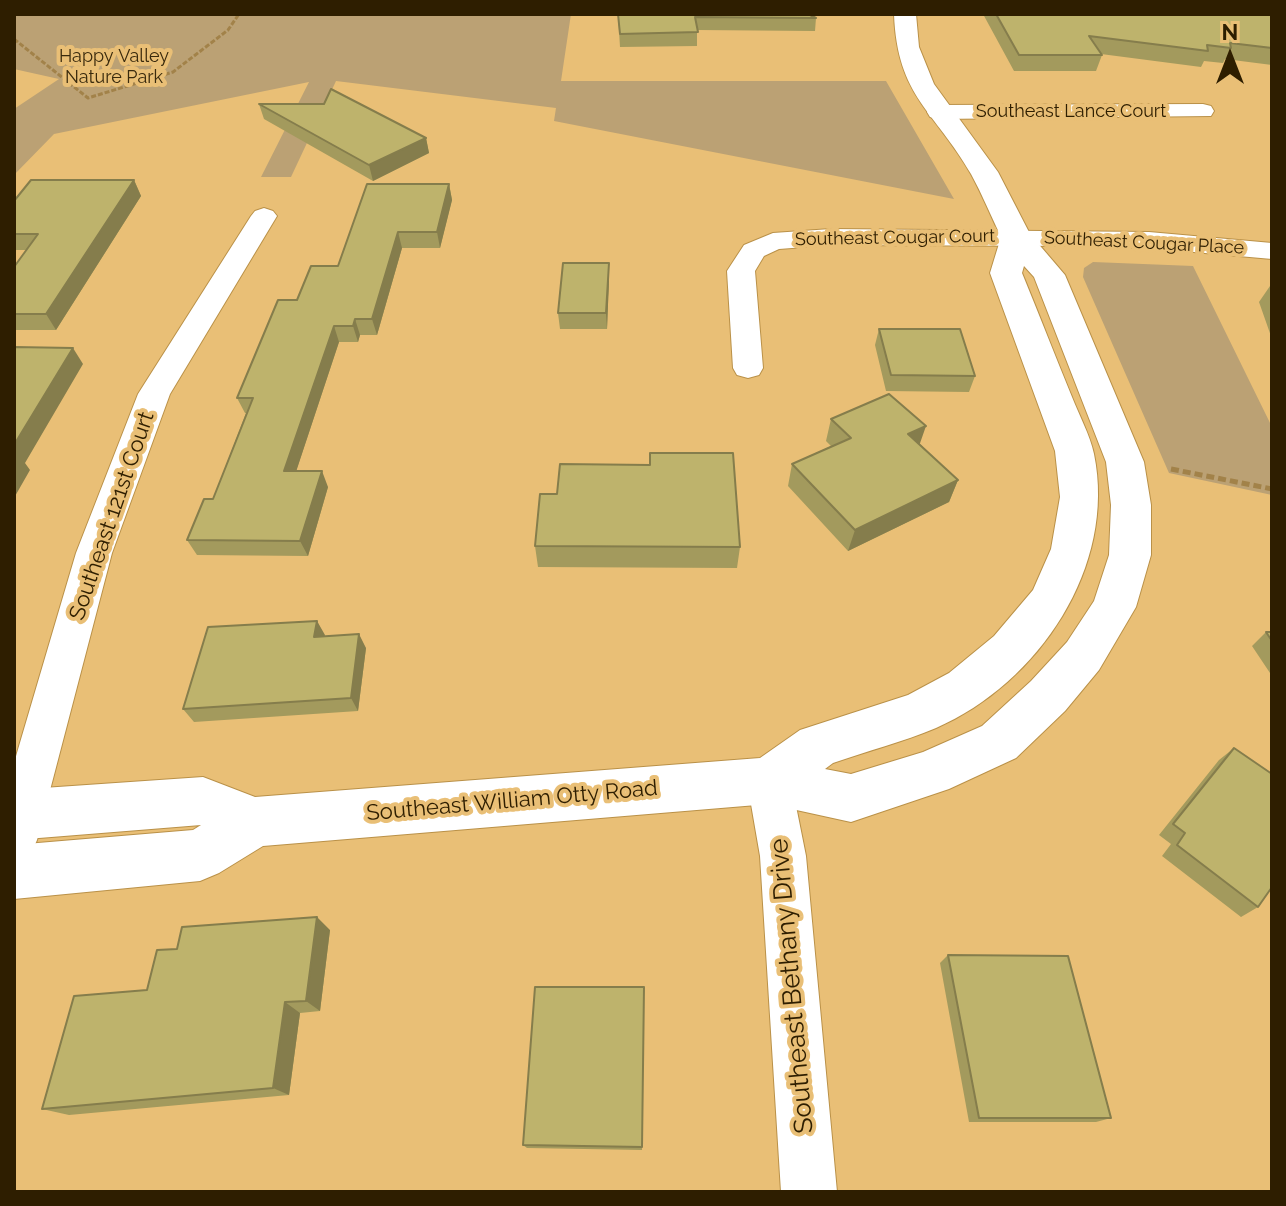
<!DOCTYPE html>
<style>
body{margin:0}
#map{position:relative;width:1286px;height:1206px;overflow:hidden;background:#e9bf76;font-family:Raleway,sans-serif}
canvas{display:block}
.frame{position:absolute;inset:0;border:16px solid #2e1e00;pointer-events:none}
.north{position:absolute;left:1190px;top:16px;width:80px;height:80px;-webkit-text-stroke:6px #e9bf76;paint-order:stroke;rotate:0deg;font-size:22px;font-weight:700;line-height:32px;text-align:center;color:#2e1e00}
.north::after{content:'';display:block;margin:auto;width:28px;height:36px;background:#2e1e00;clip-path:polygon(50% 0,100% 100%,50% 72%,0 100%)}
</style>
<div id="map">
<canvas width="1286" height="1206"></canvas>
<div class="frame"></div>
<div class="north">N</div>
</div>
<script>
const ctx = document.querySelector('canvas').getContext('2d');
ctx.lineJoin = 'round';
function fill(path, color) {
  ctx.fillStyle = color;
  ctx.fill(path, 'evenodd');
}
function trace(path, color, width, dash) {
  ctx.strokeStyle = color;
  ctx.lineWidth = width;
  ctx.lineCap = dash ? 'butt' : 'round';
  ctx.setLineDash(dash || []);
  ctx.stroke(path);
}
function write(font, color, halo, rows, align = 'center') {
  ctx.font = font + ' Raleway,sans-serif';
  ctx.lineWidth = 8;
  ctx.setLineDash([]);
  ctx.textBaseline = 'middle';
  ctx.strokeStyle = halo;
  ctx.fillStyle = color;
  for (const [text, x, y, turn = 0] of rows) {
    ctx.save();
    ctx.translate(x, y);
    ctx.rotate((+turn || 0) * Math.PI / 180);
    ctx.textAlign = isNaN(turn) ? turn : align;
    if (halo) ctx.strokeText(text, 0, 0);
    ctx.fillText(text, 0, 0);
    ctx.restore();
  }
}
fill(new Path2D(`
 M 14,14 L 571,14 L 561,81 L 886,81 L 954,199 L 554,121 L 556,108 L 336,81 L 291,177 L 261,177 L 309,82 L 54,134 L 14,175 L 14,109 L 59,79 L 14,69 Z
 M 1093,262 L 1193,266 L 1272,427 L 1272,495 L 1169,473 L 1083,277 L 1084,268 Z`), '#bba174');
const street = new Path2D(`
 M 1203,104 L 1211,106 L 1214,111 L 1211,116 L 938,119 L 930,117 L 927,112 L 930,107 L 938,105 Z
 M 264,208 L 273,211 L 277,216 L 170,394 L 112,553 L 37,840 L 30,856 L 14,862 L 14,763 L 76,553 L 138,394 L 251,216 L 255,211 Z
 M 831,229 L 1149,232 L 1272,243 L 1272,259 L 1149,248 L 1077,246 L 831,245 L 779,249 L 764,256 L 755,271 L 763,368 L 759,375 L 748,378 L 737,375 L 733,368 L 727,271 L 744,245 L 773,233 Z
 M 769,761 L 784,767 L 791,781 L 806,856 L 837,1192 L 781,1192 L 760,856 L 747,781 L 754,767 Z`);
const secondary = new Path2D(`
 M 894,14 L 916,14 L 919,47 L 934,84 L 998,172 L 1030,234 L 1065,275 L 1144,462 L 1151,505 L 1151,555 L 1136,607 L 1099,670 L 1065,711 L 1016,758 L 949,789 L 851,822 L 769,804 L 263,846 L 219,873 L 200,881 L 14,899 L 14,845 L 193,830 L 201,825 L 14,840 L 14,790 L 203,777 L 255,797 L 760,758 L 800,730 L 908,695 L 949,673 L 994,636 L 1033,590 L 1051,549 L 1060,497 L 1055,451 L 990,273 L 1001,237 C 991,216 982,194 971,174 C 935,111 897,97 894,14 ZM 1024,266 L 1034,277 L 1106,462 L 1111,505 L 1109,555 L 1094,601 L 1067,642 L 1031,681 L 982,726 L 923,752 L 851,774 L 825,769 L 833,763 C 867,751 903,742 936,728 C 1039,683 1117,566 1094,454 C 1090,435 1079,415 1072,397 C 1055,356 1039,314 1022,273 Z`);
trace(street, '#ba9148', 2);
trace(secondary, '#ba9148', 2);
trace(new Path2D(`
 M 14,39 L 88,98 L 173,72 L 228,30 L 239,14`), '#a28249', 3, [5, 2]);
trace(new Path2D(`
 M 1171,469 L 1272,489`), '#a28249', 5, [8, 4]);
fill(street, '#fff');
fill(secondary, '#fff');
fill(new Path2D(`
 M 618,14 L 808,14 L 816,18 L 815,31 L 697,30 L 697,46 L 620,47 Z
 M 983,14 L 1272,14 L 1272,65 L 1225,59 L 1223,63 L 1204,61 L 1201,67 L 1101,54 L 1102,55 L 1096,71 L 1014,71 Z
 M 259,104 L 426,138 L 429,153 L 373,181 L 264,119 Z
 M 134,180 L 141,196 L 56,330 L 14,330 L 14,267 L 26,250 L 14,250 L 14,201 Z
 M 449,184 L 452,200 L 440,248 L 402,248 L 377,335 L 360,335 L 358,342 L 339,342 L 296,471 L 328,487 L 308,556 L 197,555 L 187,540 L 213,499 L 246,413 L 245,413 L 237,398 L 297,300 L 338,266 Z
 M 609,263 L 609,279 L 607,329 L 560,329 L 558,313 Z
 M 1270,286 L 1272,286 L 1272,339 L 1259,302 Z
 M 879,329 L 975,376 L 969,392 L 886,391 L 875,345 Z
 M 831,419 L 920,444 L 958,480 L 949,502 L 848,551 L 788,486 L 792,464 L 831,446 L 826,441 Z
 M 535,546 L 740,547 L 737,568 L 538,567 Z
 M 317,621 L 324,636 L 366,648 L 358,711 L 194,722 L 183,709 Z
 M 1266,632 L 1272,632 L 1272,676 L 1252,646 Z
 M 1234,748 L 1258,907 L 1241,917 L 1162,856 L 1171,844 L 1159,835 L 1219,760 Z
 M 330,930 L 320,1011 L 300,1013 L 289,1095 L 69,1115 L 42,1109 L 147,990 L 177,949 Z
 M 948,955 L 1111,1118 L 1096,1122 L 969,1122 L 940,963 Z
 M 644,987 L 642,1150 L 527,1148 L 523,1145 Z`), '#a39a5d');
fill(new Path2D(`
 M 426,138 L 429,153 L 373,181 L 369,165 Z
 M 134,180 L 141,196 L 56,330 L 46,314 Z
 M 449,184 L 452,200 L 440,248 L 437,232 Z
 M 398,232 L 402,248 L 377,335 L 372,319 Z
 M 609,263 L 609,279 L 607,329 L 606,313 Z
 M 355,319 L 360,335 L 358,342 L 353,326 Z
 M 334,326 L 339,342 L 291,487 L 284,471 Z
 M 73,348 L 83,364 L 25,463 L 30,470 L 14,498 L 14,445 Z
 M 926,426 L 918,449 L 908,434 Z
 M 322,471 L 328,487 L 308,556 L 300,541 Z
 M 958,480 L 949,502 L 848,551 L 855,530 Z
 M 317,621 L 325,635 L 322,651 L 314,637 Z
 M 359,634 L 366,648 L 358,711 L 351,698 Z
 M 317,917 L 330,930 L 320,1011 L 306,1001 Z
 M 285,1002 L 300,1013 L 289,1095 L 273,1088 Z`), '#857d4c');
const building = new Path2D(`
 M 618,14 L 808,14 L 816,18 L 695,17 L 698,32 L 620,34 Z
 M 996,14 L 1272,14 L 1272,48 L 1230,43 L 1231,48 L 1207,45 L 1208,51 L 1089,36 L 1102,55 L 1019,55 Z
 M 331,89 L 426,138 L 369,165 L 259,104 L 324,104 Z
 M 31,180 L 134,180 L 46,314 L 14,314 L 14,267 L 38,234 L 14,234 L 14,201 Z
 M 367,184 L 449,184 L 437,232 L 398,232 L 372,319 L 355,319 L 353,326 L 334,326 L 284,471 L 322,471 L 300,541 L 187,540 L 204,499 L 213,499 L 253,398 L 237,398 L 278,300 L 297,300 L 311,266 L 338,266 Z
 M 563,263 L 609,263 L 606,313 L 558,313 Z
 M 879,329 L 960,329 L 975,376 L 891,375 Z
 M 14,347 L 73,348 L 14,445 Z
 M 889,394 L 926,426 L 908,434 L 958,480 L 855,530 L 792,464 L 851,438 L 831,419 Z
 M 650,453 L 733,453 L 740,547 L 535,546 L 540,494 L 557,494 L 560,464 L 650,465 Z
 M 317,621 L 314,637 L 359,634 L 351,698 L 183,709 L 208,627 Z
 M 1266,632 L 1272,632 L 1272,641 Z
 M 1234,748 L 1272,774 L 1272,887 L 1258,907 L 1177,845 L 1185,833 L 1173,824 Z
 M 317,917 L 306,1001 L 285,1002 L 273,1088 L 42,1109 L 74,996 L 147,990 L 157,950 L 177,949 L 182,927 Z
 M 948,955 L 1068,956 L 1111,1118 L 979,1118 Z
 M 535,987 L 644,987 L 642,1147 L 523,1145 Z`);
fill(building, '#beb36c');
trace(building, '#857d4c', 2);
write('18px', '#392a0d', '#e9bf76', [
 ["Happy Valley",114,57],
 ["Nature Park",114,78]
]);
write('18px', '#2e1e00', '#e9bf76', [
 ["Southeast Lance Court",1071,112],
 ["Southeast Cougar Court",895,238,-1],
 ["Southeast Cougar Place",1144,243,3]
]);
write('22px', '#2e1e00', '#e9bf76', [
 ["Southeast 121st Court",112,516,-71],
 ["Southeast William Otty Road",512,801,-5]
]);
write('26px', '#2e1e00', '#e9bf76', [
 ["Southeast Bethany Drive",792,986,-95]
]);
</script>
